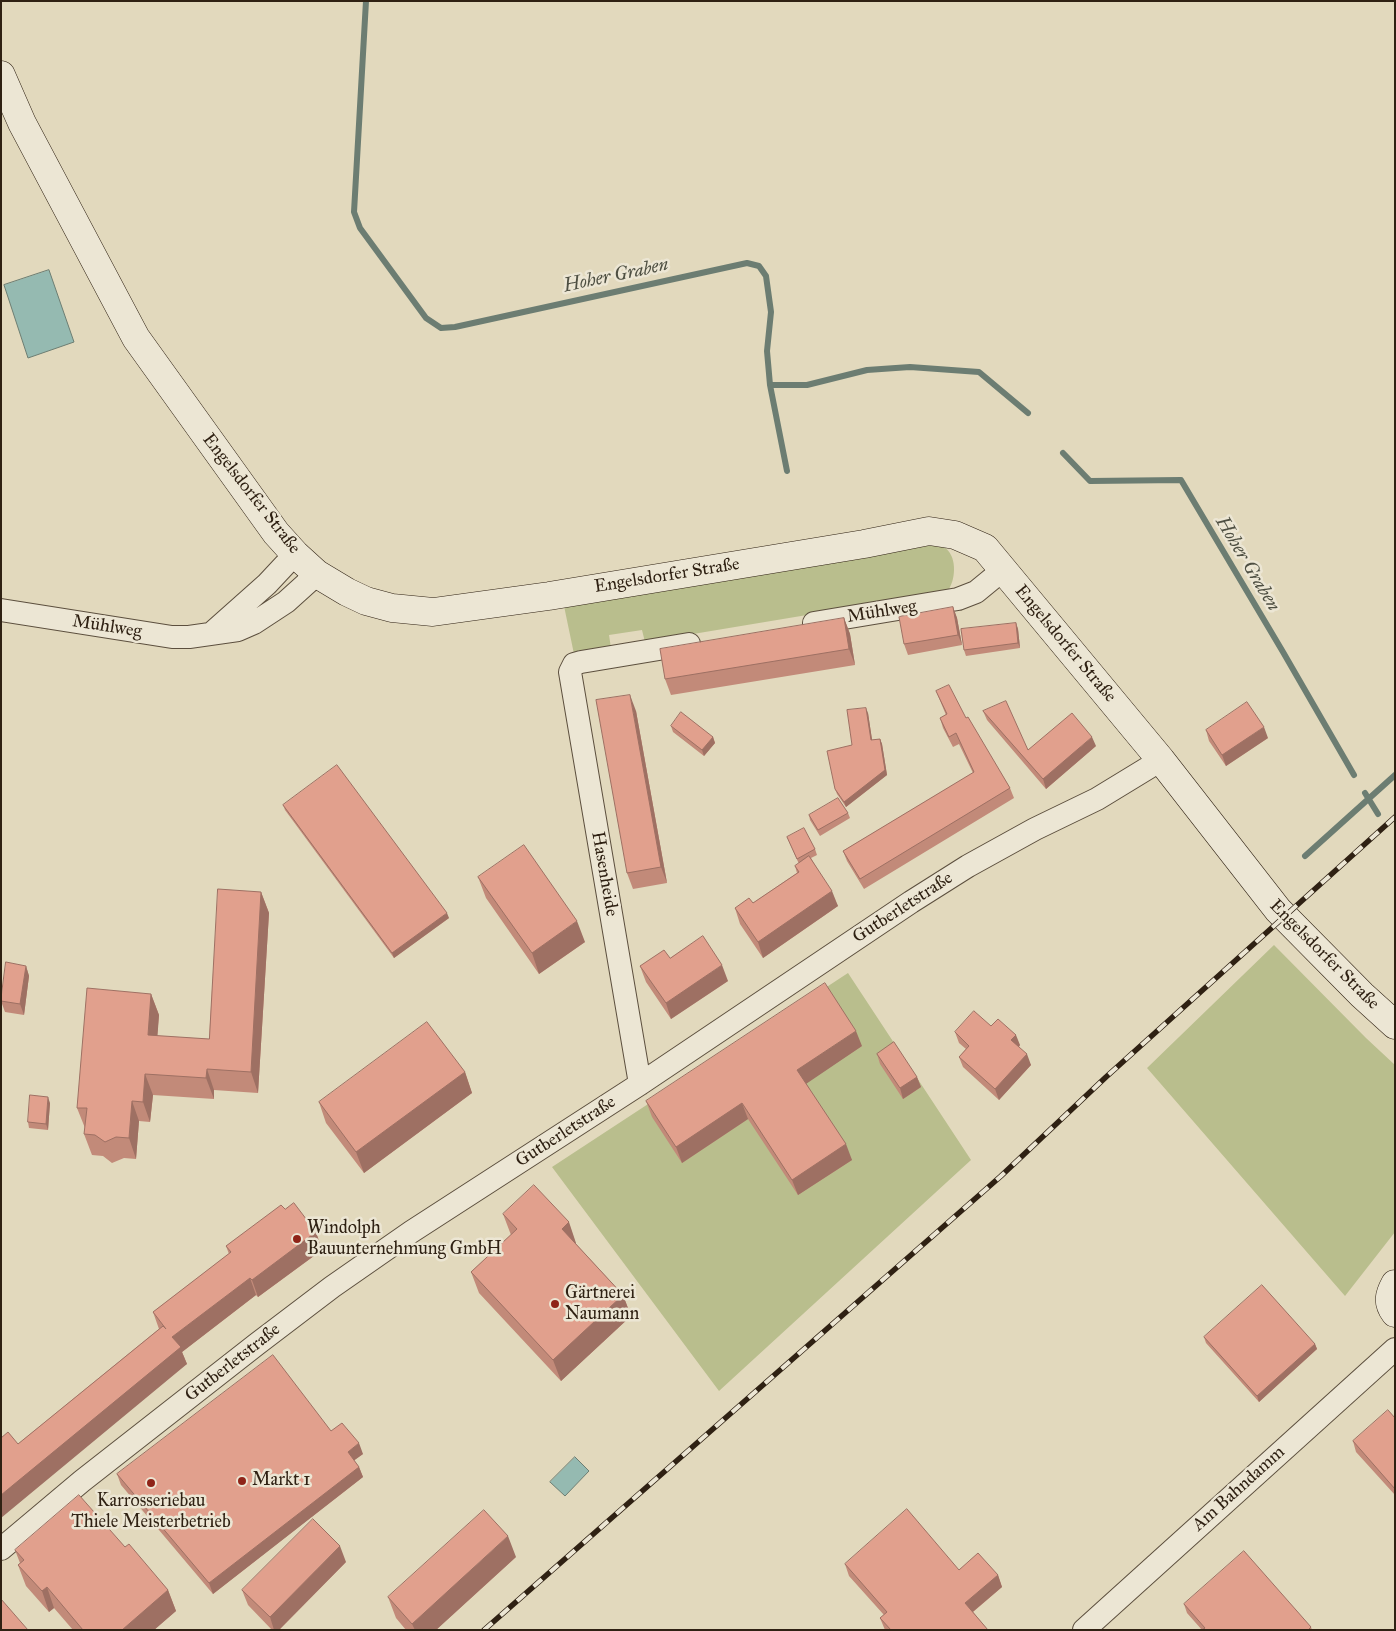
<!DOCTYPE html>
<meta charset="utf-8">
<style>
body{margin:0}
#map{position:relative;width:1396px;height:1631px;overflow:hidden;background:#e2d9bd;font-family:"IM FELL Great Primer",serif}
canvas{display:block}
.frame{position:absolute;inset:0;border:2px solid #2f2113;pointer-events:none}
</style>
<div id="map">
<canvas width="1396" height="1631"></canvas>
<div class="frame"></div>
</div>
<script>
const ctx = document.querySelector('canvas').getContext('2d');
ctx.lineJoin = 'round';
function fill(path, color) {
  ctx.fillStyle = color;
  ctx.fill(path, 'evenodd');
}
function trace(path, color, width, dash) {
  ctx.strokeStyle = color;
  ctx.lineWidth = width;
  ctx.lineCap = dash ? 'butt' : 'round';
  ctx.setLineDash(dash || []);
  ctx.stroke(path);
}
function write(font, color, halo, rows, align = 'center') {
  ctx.font = font + ' "IM FELL Great Primer",serif';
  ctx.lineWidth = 5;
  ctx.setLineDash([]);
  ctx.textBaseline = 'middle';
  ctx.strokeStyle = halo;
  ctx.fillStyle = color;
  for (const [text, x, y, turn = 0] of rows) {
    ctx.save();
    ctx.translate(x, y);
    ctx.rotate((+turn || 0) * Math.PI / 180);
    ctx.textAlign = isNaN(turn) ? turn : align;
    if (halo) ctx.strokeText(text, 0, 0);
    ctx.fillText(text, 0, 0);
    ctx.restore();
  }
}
fill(new Path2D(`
 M 927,546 C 932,546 939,545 944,547 C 957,555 956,578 949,589 L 939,593 L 645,642 L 642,630 L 609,635 L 611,648 L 574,654 L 564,606 Z
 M 1274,945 L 1366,1038 L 1395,1065 L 1395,1232 L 1345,1296 L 1147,1068 Z
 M 848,973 L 971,1160 L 719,1391 L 552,1167 Z`), '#b9be8d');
const water = new Path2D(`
 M 49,270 L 74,342 L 28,358 L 4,285 Z
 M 575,1457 L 589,1471 L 565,1496 L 550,1482 Z`);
fill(water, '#95bab1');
trace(water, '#6c7d72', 1);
trace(new Path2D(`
 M 366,1 L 354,212 L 360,228 L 426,318 L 441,328 L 455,327 L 747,263 L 759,266 L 766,276 L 771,312 L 767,351 L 770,385 L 807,385 L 867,370 L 910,367 L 979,372 L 1028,413
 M 770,385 L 787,471
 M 1063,453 L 1090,481 L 1181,480 L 1283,652 L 1354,775
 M 1365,793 L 1378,814
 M 1305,856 L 1395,775`), '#6c7d72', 6);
const street = new Path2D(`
 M 1,610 L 172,637 L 189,637 L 238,630 L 254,623 L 286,602 L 317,574
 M 814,623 L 958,599 L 976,592 L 1004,569
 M 213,632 L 267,584 L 295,554
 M 640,1084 L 570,672 L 574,664 L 581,662 L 689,644
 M 1,1549 L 82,1481 L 257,1344 L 332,1287 L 411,1232 L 640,1084 L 911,902 L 968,866 L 1035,829 L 1097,799 L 1161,760
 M 1084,1630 L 1395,1349`);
const secondary = new Path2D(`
 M 1,75 L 22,123 L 136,338 L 276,533 L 295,554 L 317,574 L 347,592 L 366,601 L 392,608 L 433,612 L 549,596 L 864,544 L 929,531 L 955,535 L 985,548 L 1161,760 L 1278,910 L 1362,995 L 1395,1025
 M 1395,1284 C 1389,1295 1387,1302 1395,1313`);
trace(street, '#5c4f3e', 24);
trace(secondary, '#2f2113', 29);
trace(street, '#ece6d4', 22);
trace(secondary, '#ece6d4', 28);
const rail = new Path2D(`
 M 484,1630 L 1001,1176 L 1106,1077 L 1395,817`);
trace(rail, '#2f2113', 5.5);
trace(rail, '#ece6d4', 4, [11]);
fill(new Path2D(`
 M 953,607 L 957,618 L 962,645 L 908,655 L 904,644 Z
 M 844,618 L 850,634 L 855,665 L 671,695 L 665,679 Z
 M 1016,623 L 1018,629 L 1020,648 L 966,656 L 964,650 Z
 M 936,691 L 966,718 L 1010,788 L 1014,798 L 864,889 L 847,861 L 843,851 L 973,773 L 959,744 L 953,747 L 943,728 L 940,718 L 946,715 Z
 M 636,711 L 667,883 L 633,889 L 627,873 Z
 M 983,711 L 1028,750 L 1096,746 L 1046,789 L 987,720 Z
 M 868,713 L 872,740 L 880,739 L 882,744 L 887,775 L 846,807 L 837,794 L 835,789 L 852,745 Z
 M 671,726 L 713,737 L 715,743 L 704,756 L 673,732 Z
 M 1206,730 L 1268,738 L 1226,766 L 1209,741 Z
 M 283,805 L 449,918 L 394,958 L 285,810 Z
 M 848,813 L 850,818 L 820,836 L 810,820 L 809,815 Z
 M 787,837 L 815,849 L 817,855 L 811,858 L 838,906 L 763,958 L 740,924 L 735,908 L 753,903 L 797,873 L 795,866 L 799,864 Z
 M 478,877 L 585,942 L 539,974 L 486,898 Z
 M 261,892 L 269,913 L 258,1093 L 214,1090 L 214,1099 L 153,1095 L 150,1122 L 139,1121 L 136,1159 L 124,1158 L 112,1163 L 103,1156 L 92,1155 L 84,1134 L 85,1128 L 77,1108 L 151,994 L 159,1015 L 157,1036 L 209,1039 Z
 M 670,958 L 728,981 L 671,1019 L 646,982 L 640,966 Z
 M 26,966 L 29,976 L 24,1015 L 5,1012 L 1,1001 Z
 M 991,1026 L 1020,1045 L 1019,1047 L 1031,1065 L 999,1100 L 963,1067 L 959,1057 L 966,1049 L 959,1043 L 955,1032 Z
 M 862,1046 L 806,1083 L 852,1160 L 798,1195 L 748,1119 L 682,1163 L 652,1117 L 646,1101 Z
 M 877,1054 L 917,1077 L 921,1087 L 903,1099 L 880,1064 Z
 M 465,1072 L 472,1093 L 364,1173 L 326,1123 L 319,1102 Z
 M 50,1103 L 48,1130 L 29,1128 L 28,1122 Z
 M 285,1209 L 316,1232 L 322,1250 L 258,1297 L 256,1295 L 182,1352 L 187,1364 L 18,1444 L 159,1329 L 153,1312 L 229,1254 L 226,1246 Z
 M 503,1214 L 576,1243 L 576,1244 L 623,1295 L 631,1316 L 561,1381 L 479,1293 L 471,1272 L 511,1235 Z
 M 1204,1337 L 1315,1344 L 1317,1349 L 1259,1402 L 1206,1343 Z
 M 1395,1418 L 1395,1495 L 1356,1452 L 1353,1441 Z
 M 331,1431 L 363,1454 L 354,1460 L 359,1467 L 363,1477 L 213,1594 L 121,1485 L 117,1474 Z
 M 125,1547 L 168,1590 L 176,1611 L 154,1630 L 73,1630 L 54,1608 L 49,1612 L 26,1586 L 18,1565 L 20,1563 L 15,1550 Z
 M 516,1557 L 436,1630 L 406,1630 L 396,1618 L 388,1597 Z
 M 346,1562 L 279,1630 L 272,1630 L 248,1605 L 242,1590 Z
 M 845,1564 L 959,1570 L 998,1575 L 1002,1587 L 973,1612 L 988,1630 L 885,1630 L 880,1618 L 884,1615 L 849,1576 Z
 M 1184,1604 L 1311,1627 L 1312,1630 L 1202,1630 L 1187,1613 Z`), '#c28a79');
fill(new Path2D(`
 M 953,607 L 957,618 L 962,645 L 958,635 Z
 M 844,618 L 850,634 L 855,665 L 849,649 Z
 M 1016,623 L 1018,629 L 1020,648 L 1018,643 Z
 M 630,695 L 636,711 L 667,883 L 661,867 Z
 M 866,708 L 868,713 L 873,746 L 871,740 Z
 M 1264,727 L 1268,738 L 1226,766 L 1222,755 Z
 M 713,737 L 715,743 L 704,756 L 702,750 Z
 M 1092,737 L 1096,746 L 1046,789 L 1043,779 Z
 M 880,739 L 882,744 L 887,775 L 846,807 L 844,802 Z
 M 832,891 L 838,906 L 763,958 L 758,942 Z
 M 261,892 L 269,913 L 258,1093 L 251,1072 Z
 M 447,913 L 449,918 L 394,958 L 392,953 Z
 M 577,921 L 585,942 L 539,974 L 532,953 Z
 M 722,965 L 728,981 L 671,1019 L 666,1003 Z
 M 26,966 L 29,976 L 24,1015 L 20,1004 Z
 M 151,994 L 159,1015 L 156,1056 L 148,1035 Z
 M 856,1031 L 862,1046 L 803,1086 L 797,1070 Z
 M 1016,1035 L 1020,1045 L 1015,1051 L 1011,1040 Z
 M 1027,1054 L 1031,1065 L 999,1100 L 995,1089 Z
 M 207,1069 L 214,1090 L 214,1099 L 206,1078 Z
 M 465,1072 L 472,1093 L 364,1173 L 356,1152 Z
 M 145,1074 L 153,1095 L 150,1122 L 143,1102 Z
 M 917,1077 L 921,1087 L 903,1099 L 900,1088 Z
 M 48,1097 L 50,1103 L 48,1130 L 46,1124 Z
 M 132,1101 L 139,1121 L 136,1159 L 129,1138 Z
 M 742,1103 L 748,1119 L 682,1163 L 676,1147 Z
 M 846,1144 L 852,1160 L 798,1195 L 792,1180 Z
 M 569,1222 L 576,1243 L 569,1250 L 562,1229 Z
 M 316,1232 L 322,1250 L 258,1297 L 252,1280 Z
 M 250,1278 L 256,1295 L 182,1352 L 187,1364 L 1,1518 L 1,1495 L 172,1337 Z
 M 623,1295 L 631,1316 L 561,1381 L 553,1360 Z
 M 1315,1344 L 1317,1349 L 1259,1402 L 1257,1396 Z
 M 359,1443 L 363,1454 L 352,1462 L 348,1452 Z
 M 359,1467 L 363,1477 L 213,1594 L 209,1583 Z
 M 508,1536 L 516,1557 L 436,1630 L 415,1630 L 412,1624 Z
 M 340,1546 L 346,1562 L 279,1630 L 274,1630 L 270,1617 Z
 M 998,1575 L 1002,1587 L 969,1615 L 965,1603 Z
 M 47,1587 L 54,1608 L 49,1612 L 42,1591 Z
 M 168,1590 L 176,1611 L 154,1630 L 122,1630 Z`), '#9e7063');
const building = new Path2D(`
 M 953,607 L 958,635 L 904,644 L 899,617 Z
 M 844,618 L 849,649 L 665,679 L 660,649 Z
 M 1016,623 L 1018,643 L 964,650 L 961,629 Z
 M 949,685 L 966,718 L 968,717 L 1010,788 L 860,879 L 843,851 L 974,772 L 956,733 L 949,737 L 940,718 L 947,714 L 936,691 Z
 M 630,695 L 661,867 L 627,873 L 596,700 Z
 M 1006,701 L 1028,750 L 1072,713 L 1092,737 L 1043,779 L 983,711 Z
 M 1247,702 L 1264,727 L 1222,755 L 1206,730 Z
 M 866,708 L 871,740 L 880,739 L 885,770 L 844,802 L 835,789 L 827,751 L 852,745 L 847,710 Z
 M 681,712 L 713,737 L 702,750 L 671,726 Z
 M 337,765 L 447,913 L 392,953 L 283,805 Z
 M 838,798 L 848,813 L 818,830 L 809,815 Z
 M 804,828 L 815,849 L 797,859 L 787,837 Z
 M 524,845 L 577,921 L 532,953 L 478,877 Z
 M 809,856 L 832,891 L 758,942 L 735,908 L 749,898 L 753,903 L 799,872 L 795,866 Z
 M 218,889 L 261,892 L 251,1072 L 207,1069 L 206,1078 L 145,1074 L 143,1102 L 132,1101 L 129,1138 L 116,1137 L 105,1142 L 95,1135 L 84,1134 L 87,1108 L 77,1108 L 87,988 L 151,994 L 148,1035 L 209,1039 Z
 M 703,936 L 722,965 L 666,1003 L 640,966 L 664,950 L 670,958 Z
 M 6,962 L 26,966 L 20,1004 L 1,1001 Z
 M 825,983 L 856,1031 L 797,1070 L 846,1144 L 792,1180 L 742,1103 L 676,1147 L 646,1101 Z
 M 974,1011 L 991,1026 L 998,1019 L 1016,1035 L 1011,1040 L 1027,1054 L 995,1089 L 959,1057 L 969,1046 L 955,1032 Z
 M 427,1022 L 465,1072 L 356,1152 L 319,1102 Z
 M 894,1042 L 917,1077 L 900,1088 L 877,1054 Z
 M 30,1095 L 48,1097 L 46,1124 L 28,1122 Z
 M 534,1185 L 569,1222 L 562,1229 L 623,1295 L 553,1360 L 471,1272 L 517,1229 L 503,1214 Z
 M 294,1203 L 316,1232 L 252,1280 L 250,1278 L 172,1337 L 181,1347 L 1,1495 L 1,1438 L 8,1432 L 18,1444 L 163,1326 L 166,1329 L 153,1312 L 231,1252 L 226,1246 L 281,1205 L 285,1209 Z
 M 1262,1285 L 1315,1344 L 1257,1396 L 1204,1337 Z
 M 273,1355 L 331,1431 L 342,1423 L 359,1443 L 348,1452 L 359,1467 L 209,1583 L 117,1474 Z
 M 1388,1410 L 1395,1418 L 1395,1489 L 1353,1441 Z
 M 79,1495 L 125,1547 L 129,1544 L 168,1590 L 122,1630 L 83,1630 L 47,1587 L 42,1591 L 18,1565 L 24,1560 L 15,1550 Z
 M 907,1509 L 959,1570 L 978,1553 L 998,1575 L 965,1603 L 988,1630 L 891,1630 L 880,1618 L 887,1612 L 845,1564 Z
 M 484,1510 L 508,1536 L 412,1624 L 388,1597 Z
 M 313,1519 L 340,1546 L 270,1617 L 242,1590 Z
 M 1244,1551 L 1311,1627 L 1308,1630 L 1202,1630 L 1205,1628 L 1184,1604 Z
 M 1,1599 L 28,1630 L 1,1630 Z`);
fill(building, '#e1a08d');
trace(building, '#9e7063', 1);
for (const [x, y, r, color] of [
 [297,1239,5,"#8f2418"],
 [555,1304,5,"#8f2418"],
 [242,1481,5,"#8f2418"],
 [151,1483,5,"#8f2418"]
]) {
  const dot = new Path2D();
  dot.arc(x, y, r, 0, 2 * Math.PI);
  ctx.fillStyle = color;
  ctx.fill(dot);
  trace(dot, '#ece6d4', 2);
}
write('18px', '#2f2113', '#ece6d4', [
 ["Engelsdorfer Straße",251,494,52],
 ["Engelsdorfer Straße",667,576,-9],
 ["Mühlweg",882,612,-9],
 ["Mühlweg",107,627,9],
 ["Engelsdorfer Straße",1065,644,50],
 ["Hasenheide",604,874,80],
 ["Gutberletstraße",903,908,-33],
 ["Engelsdorfer Straße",1324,955,45],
 ["Gutberletstraße",566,1132,-33],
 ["Gutberletstraße",233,1363,-38],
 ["Am Bahndamm",1239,1489,-42]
]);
write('18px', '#2f2113', '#ece6d4', [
 ["Windolph",307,1229],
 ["Bauunternehmung GmbH",307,1250],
 ["Gärtnerei",565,1294],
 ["Naumann",565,1315],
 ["Markt 1",252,1481],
 ["Karrosseriebau",151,1502,"center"],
 ["Thiele Meisterbetrieb",151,1523,"center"]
], 'left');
write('italic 19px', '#4e4f42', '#ece6d4', [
 ["Hoher Graben",616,276,-12],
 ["Hoher Graben",1247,564,59]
]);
</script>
